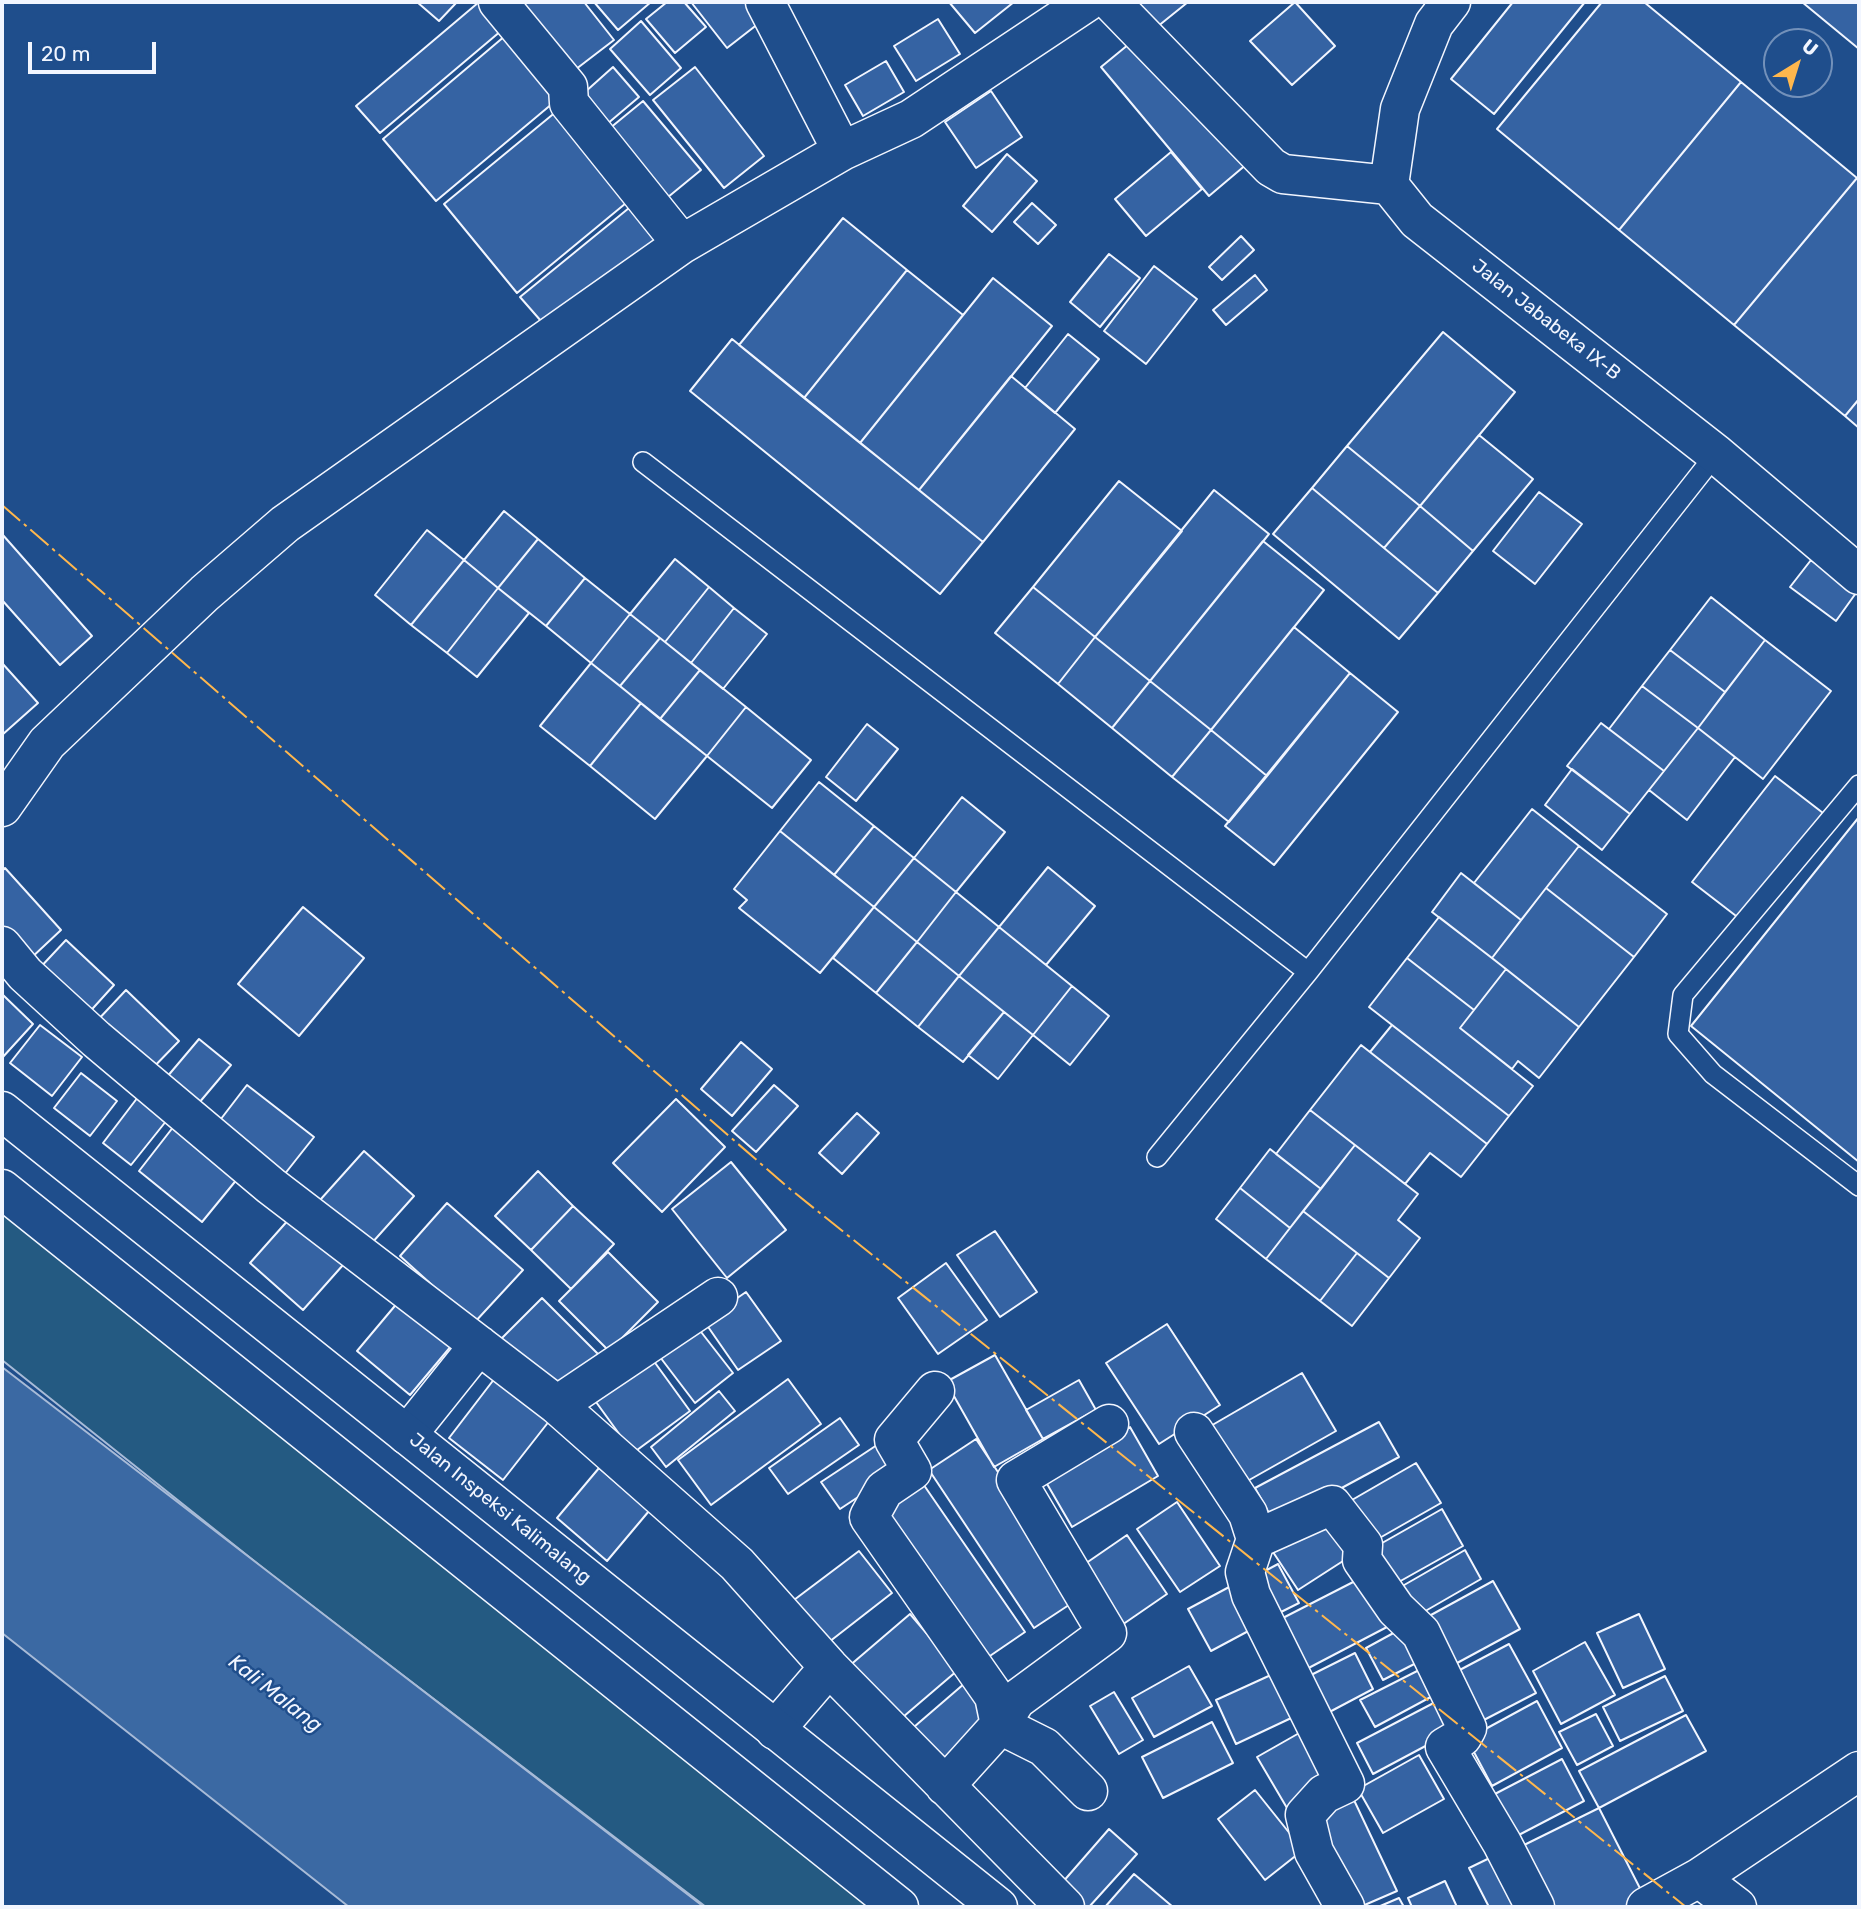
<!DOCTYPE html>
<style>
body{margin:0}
#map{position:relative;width:1861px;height:1909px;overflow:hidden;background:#1f4e8c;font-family:Rubik,sans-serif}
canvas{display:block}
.frame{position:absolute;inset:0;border:4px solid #f2f6ff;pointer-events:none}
.north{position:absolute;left:1763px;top:28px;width:70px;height:70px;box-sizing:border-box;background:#1f4e8c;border:2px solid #7391ba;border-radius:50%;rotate:38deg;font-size:19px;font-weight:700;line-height:28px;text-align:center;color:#f2f6ff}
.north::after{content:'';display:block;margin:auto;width:24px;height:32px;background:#ffb74d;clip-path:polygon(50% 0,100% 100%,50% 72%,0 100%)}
.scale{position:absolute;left:28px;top:42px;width:128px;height:32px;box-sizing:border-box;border:4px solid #f2f6ff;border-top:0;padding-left:9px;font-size:21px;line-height:24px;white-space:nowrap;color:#f2f6ff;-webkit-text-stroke:5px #1f4e8c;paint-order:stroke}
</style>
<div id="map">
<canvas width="1861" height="1909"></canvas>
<div class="frame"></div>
<div class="north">U</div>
<div class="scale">20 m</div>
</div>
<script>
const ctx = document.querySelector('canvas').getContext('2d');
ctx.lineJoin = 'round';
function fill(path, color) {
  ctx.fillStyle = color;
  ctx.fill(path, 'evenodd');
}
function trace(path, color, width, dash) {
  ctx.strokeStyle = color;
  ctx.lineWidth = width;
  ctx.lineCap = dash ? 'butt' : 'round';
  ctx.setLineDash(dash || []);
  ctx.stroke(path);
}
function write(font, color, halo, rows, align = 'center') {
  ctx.font = font + ' Rubik,sans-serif';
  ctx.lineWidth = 5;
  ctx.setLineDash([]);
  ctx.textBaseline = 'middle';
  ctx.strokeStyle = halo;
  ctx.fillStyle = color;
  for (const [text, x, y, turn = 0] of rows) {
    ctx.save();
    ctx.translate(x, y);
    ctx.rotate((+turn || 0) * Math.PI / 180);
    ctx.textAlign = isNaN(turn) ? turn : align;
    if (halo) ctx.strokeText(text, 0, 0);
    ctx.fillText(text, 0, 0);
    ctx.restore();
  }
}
const green = new Path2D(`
 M 2,1189 L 899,1907 L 706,1907 L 273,1576 L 2,1360 Z`);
fill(green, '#245a82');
trace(green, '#a8bbd7', 2);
const water = new Path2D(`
 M 2,1367 L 704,1907 L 349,1907 L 2,1633 Z`);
fill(water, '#3b69a3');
trace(water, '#a8bbd7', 2);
const building = new Path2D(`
 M 417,2 L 457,2 L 439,21 Z
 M 479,2 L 488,2 L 508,25 L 380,133 L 356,106 Z
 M 510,2 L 584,2 L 614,40 L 567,76 Z
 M 594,2 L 651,2 L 618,30 Z
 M 667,2 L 684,2 L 706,27 L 675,53 L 646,19 Z
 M 691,2 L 749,2 L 763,20 L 727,48 Z
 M 949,2 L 1014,2 L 975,33 Z
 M 1135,2 L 1188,2 L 1157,27 Z
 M 1295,2 L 1335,46 L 1292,85 L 1250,41 Z
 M 1513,2 L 1585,2 L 1494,114 L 1451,79 Z
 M 1602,2 L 1644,2 L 1741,82 L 1619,230 L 1497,129 Z
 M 1802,2 L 1859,2 L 1859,49 Z
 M 938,19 L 960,54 L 916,81 L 894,46 Z
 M 641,21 L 681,68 L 650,95 L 610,49 Z
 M 512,30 L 565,93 L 436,201 L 383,139 Z
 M 1140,35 L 1248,163 L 1209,196 L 1101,67 Z
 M 886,61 L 904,92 L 863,116 L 845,85 Z
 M 613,67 L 639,97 L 600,130 L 575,101 Z
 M 695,67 L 764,156 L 724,188 L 653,100 Z
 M 1741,82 L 1857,178 L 1734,325 L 1619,230 Z
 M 991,91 L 1022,137 L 976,168 L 945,122 Z
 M 643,101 L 701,170 L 662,202 L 604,133 Z
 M 563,106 L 637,194 L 517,293 L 444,204 Z
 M 1171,152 L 1202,189 L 1146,236 L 1115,199 Z
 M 1007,154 L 1037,181 L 992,232 L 963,206 Z
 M 1857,178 L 1859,179 L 1859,399 L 1845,416 L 1734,325 Z
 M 640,199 L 666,231 L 548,329 L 520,297 Z
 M 1032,203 L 1056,225 L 1038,244 L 1014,222 Z
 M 843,218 L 907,270 L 804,398 L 739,345 Z
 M 1241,236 L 1254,250 L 1222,280 L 1209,267 Z
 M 1109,254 L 1140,278 L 1100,327 L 1070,302 Z
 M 1154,266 L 1197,299 L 1146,364 L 1104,331 Z
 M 907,270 L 963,315 L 860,443 L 804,398 Z
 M 1255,275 L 1267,290 L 1226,325 L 1213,310 Z
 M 993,278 L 1052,326 L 919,490 L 860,443 Z
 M 1443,332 L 1515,392 L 1420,506 L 1347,446 Z
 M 1068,334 L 1099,359 L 1055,413 L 1025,388 Z
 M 732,339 L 983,542 L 940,594 L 690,391 Z
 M 1011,376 L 1075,429 L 983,542 L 919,490 Z
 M 1859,399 L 1859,428 L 1845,416 Z
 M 1479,435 L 1533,479 L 1473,551 L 1420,506 Z
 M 1347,446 L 1420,506 L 1384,548 L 1312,488 Z
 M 1119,481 L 1182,531 L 1095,637 L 1033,587 Z
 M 1312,488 L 1438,593 L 1399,639 L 1273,534 Z
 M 1214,490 L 1269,534 L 1150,681 L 1095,637 Z
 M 1539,492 L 1582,524 L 1535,584 L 1493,551 Z
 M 1420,506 L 1473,551 L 1438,593 L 1384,548 Z
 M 504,511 L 538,539 L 498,588 L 464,560 Z
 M 427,530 L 464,560 L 411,625 L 375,595 Z
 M 2,534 L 92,636 L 60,665 L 2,600 Z
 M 538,539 L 585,578 L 546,626 L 498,588 Z
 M 1263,541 L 1324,590 L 1211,730 L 1150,681 Z
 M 675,559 L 709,587 L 665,642 L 630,614 Z
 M 464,560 L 498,588 L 447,653 L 411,625 Z
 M 1811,560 L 1856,593 L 1836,621 L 1790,587 Z
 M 585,578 L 630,614 L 591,663 L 546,626 Z
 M 709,587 L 734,608 L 691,663 L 665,642 Z
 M 1033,587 L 1095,637 L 1058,684 L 995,633 Z
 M 498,588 L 529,613 L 477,677 L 447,653 Z
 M 1711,597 L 1765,640 L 1725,692 L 1670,650 Z
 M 734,608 L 767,634 L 723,689 L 691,663 Z
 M 630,614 L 660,638 L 620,686 L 591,663 Z
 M 1294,627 L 1350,673 L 1267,776 L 1211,730 Z
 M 1095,637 L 1150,681 L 1112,728 L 1058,684 Z
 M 660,638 L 700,670 L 660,719 L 620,686 Z
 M 1765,640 L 1831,691 L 1763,779 L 1698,728 Z
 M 1670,650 L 1725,692 L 1698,728 L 1642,686 Z
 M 2,663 L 38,703 L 2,735 Z
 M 591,663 L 641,703 L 590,766 L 540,726 Z
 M 700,670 L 746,707 L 707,756 L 660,719 Z
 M 1350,673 L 1398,712 L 1274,865 L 1225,826 Z
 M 1150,681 L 1211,730 L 1172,777 L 1112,728 Z
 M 1642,686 L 1698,728 L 1664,771 L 1609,729 Z
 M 641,703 L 707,756 L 655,819 L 590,766 Z
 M 746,707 L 811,760 L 772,808 L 707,756 Z
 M 1601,723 L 1664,771 L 1630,814 L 1567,766 Z
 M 867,724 L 898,749 L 856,801 L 826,777 Z
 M 1698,728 L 1735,757 L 1687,820 L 1649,790 Z
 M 1211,730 L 1267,776 L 1229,822 L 1172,777 Z
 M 1572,769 L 1630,814 L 1602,850 L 1545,805 Z
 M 1775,776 L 1823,813 L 1740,919 L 1692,882 Z
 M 819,782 L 874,826 L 834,875 L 780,831 Z
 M 962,797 L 1005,832 L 956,892 L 914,858 Z
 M 1532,809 L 1579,846 L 1521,920 L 1474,883 Z
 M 1859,817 L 1859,1162 L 1691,1026 Z
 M 874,826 L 914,858 L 874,907 L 834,875 Z
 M 780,831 L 874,907 L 820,973 L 739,908 L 747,900 L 734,889 Z
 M 1579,846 L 1667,914 L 1634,957 L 1546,888 Z
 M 914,858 L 956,892 L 917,942 L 874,907 Z
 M 1048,867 L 1095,906 L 1046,965 L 999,927 Z
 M 5,868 L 61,930 L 29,960 L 2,930 L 2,871 Z
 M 1461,873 L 1521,920 L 1492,958 L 1432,912 Z
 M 1546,888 L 1634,957 L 1579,1027 L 1492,958 Z
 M 956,892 L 999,927 L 959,976 L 917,942 Z
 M 303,907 L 364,958 L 299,1036 L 238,984 Z
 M 874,907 L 917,942 L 876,993 L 833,958 Z
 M 1439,917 L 1506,969 L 1474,1010 L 1407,958 Z
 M 999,927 L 1072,986 L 1033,1035 L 959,976 Z
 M 66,940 L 114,985 L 85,1017 L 36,972 Z
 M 917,942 L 959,976 L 918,1027 L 876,993 Z
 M 1407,958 L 1474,1010 L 1460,1028 L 1533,1086 L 1509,1116 L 1369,1007 Z
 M 1506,969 L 1579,1027 L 1539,1078 L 1518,1061 L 1512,1069 L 1460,1028 Z
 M 959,976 L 1004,1012 L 963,1062 L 918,1027 Z
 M 1072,986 L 1109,1016 L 1070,1065 L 1033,1035 Z
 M 126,990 L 179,1041 L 146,1075 L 94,1024 Z
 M 2,994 L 33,1024 L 2,1058 Z
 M 1004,1012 L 1033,1035 L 998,1079 L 968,1055 Z
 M 40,1025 L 82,1057 L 52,1096 L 10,1063 Z
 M 1392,1025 L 1509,1116 L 1487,1144 L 1370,1052 Z
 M 199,1039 L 231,1065 L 193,1110 L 161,1084 Z
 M 741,1042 L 772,1069 L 732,1116 L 701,1089 Z
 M 1361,1045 L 1487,1144 L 1461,1177 L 1430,1153 L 1405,1184 L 1310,1110 Z
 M 81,1073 L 117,1101 L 90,1136 L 54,1108 Z
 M 247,1085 L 314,1137 L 280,1180 L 214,1128 Z
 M 774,1085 L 798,1106 L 756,1152 L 732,1131 Z
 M 138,1097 L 167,1120 L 131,1165 L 103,1143 Z
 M 676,1099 L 725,1147 L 662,1212 L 613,1163 Z
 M 1310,1110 L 1355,1145 L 1321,1189 L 1276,1154 Z
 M 857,1113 L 879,1133 L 842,1174 L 819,1153 Z
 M 174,1126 L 238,1178 L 202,1222 L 139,1171 Z
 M 1355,1145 L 1418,1194 L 1398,1220 L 1420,1238 L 1389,1278 L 1303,1211 Z
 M 1270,1149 L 1321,1189 L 1290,1228 L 1240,1188 Z
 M 364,1151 L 414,1196 L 362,1254 L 312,1209 Z
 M 731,1162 L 786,1230 L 727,1278 L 672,1209 Z
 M 538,1171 L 573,1206 L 531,1250 L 495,1216 Z
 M 1240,1188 L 1290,1228 L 1266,1259 L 1216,1219 Z
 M 447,1203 L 523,1270 L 474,1323 L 400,1256 Z
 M 573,1206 L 614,1244 L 571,1289 L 531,1250 Z
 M 1303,1211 L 1357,1253 L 1320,1301 L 1266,1259 Z
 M 290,1218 L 343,1265 L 303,1310 L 250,1263 Z
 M 995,1231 L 1037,1292 L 1000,1317 L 957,1255 Z
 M 608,1252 L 658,1302 L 609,1351 L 559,1301 Z
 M 1357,1253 L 1389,1278 L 1352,1326 L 1320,1301 Z
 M 946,1263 L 987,1320 L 938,1354 L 898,1298 Z
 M 746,1292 L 781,1341 L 738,1370 L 704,1321 Z
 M 542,1298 L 598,1354 L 557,1396 L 500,1340 Z
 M 399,1301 L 452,1345 L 410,1395 L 357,1351 Z
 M 1167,1324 L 1220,1405 L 1159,1444 L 1106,1363 Z
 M 698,1328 L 733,1373 L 695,1403 L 660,1357 Z
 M 995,1355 L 1043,1439 L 994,1467 L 946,1382 Z
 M 653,1360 L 690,1411 L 633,1453 L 596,1402 Z
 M 1302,1373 L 1336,1431 L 1235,1488 L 1202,1431 Z
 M 495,1378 L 550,1420 L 503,1480 L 449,1438 Z
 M 788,1379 L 821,1424 L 711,1505 L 678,1460 Z
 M 1079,1380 L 1096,1410 L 1043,1439 L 1026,1410 Z
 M 719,1391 L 735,1411 L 666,1467 L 651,1447 Z
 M 840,1418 L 859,1445 L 788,1494 L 769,1468 Z
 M 1379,1422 L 1399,1457 L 1275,1524 L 1255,1488 Z
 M 1130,1427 L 1158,1476 L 1072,1527 L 1043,1477 Z
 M 976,1439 L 1081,1597 L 1034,1628 L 929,1470 Z
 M 880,1443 L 899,1470 L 840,1509 L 821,1482 Z
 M 1416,1463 L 1441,1503 L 1369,1544 L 1345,1504 Z
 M 599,1468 L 649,1511 L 607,1561 L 557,1518 Z
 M 919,1478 L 1025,1632 L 984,1660 L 878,1507 Z
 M 1177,1502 L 1220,1566 L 1180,1592 L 1137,1529 Z
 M 1442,1509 L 1463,1546 L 1388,1588 L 1368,1551 Z
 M 1332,1513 L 1357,1552 L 1298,1590 L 1273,1552 Z
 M 1127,1535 L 1167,1594 L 1119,1627 L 1079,1568 Z
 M 1465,1550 L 1481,1579 L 1408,1621 L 1392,1592 Z
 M 859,1551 L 892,1593 L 820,1649 L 786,1606 Z
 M 1278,1564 L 1299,1603 L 1273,1616 L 1252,1578 Z
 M 1361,1578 L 1387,1627 L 1299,1673 L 1273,1623 Z
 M 1493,1581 L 1520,1629 L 1446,1669 L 1420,1621 Z
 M 1231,1586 L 1254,1628 L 1211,1651 L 1188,1609 Z
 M 910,1614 L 958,1670 L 896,1723 L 848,1667 Z
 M 1639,1614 L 1665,1669 L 1623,1688 L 1597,1633 Z
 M 1410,1624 L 1428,1657 L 1383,1680 L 1366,1648 Z
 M 1585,1642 L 1615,1695 L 1561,1724 L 1533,1671 Z
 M 1509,1644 L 1536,1693 L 1480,1722 L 1454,1673 Z
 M 1355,1653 L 1373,1689 L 1320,1717 L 1301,1680 Z
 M 1189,1666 L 1212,1706 L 1154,1737 L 1132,1698 Z
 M 1427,1666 L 1440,1692 L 1375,1727 L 1360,1700 Z
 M 1284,1669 L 1304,1712 L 1236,1744 L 1216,1700 Z
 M 1665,1676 L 1683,1711 L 1620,1741 L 1603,1707 Z
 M 965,1683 L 994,1715 L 936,1766 L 907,1733 Z
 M 1114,1692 L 1143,1740 L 1119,1754 L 1090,1706 Z
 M 1447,1696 L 1463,1726 L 1373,1774 L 1357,1743 Z
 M 1537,1701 L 1562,1748 L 1492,1786 L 1467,1739 Z
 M 1596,1714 L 1613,1746 L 1577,1765 L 1559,1732 Z
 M 1686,1715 L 1706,1751 L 1599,1808 L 1579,1771 Z
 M 1212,1722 L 1233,1763 L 1163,1798 L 1142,1757 Z
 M 1301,1732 L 1331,1783 L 1287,1808 L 1257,1757 Z
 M 1419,1755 L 1444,1799 L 1383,1833 L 1358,1789 Z
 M 1562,1759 L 1584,1801 L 1513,1838 L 1491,1796 Z
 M 1255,1790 L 1303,1850 L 1265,1880 L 1218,1819 Z
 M 1353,1798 L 1397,1891 L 1360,1907 L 1311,1817 Z
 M 1599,1808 L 1648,1904 L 1642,1907 L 1548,1907 L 1518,1848 Z
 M 1109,1829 L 1137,1854 L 1089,1907 L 1073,1907 L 1055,1891 Z
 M 1500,1853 L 1528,1907 L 1489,1907 L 1469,1868 Z
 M 1134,1874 L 1173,1907 L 1105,1907 Z
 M 1445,1881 L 1457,1907 L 1412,1907 L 1408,1898 Z
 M 1399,1898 L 1404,1907 L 1378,1907 Z`);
fill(building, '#3563a3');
trace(building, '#f2f6ff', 2);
const lane = new Path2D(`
 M 643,462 L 1308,972
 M 1859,785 L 1683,995 L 1678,1034 L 1713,1074 L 1859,1186
 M 1157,1157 L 1308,972 L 1716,454`);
const street = new Path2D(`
 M 498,2 L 568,87 L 569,103 L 682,244
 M 765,2 L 842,151
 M 1111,2 L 1271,167 L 1283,174 L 1389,185
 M 1451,2 L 1434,24 L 1400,109 L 1389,185 L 1417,220 L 1716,454 L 1859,575
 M 2,807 L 47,743 L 205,593 L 285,524 L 682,244 L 842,151 L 911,119 L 1087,2
 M 2,946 L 25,974 L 96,1039 L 271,1186 L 557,1405 L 737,1564 L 829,1667 L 1065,1907
 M 935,1391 L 894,1440 L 912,1471 L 884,1490 L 869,1517 L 994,1696 L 1000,1725 L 945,1786
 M 557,1405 L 718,1297
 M 1194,1432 L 1248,1514 L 1256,1539 L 1245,1572 L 1251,1595 L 1345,1784 L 1324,1794 L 1305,1815 L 1314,1852 L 1345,1907
 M 407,1435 L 479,1345
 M 1256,1539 L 1332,1505 L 1363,1545 L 1362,1560 L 1396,1609 L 1421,1633 L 1467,1728 L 1462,1737 L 1445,1747 L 1502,1843 L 1535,1907
 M 775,1730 L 829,1667
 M 1088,1791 L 1044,1747 L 1000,1725 L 1016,1700 L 1107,1633 L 1016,1480 L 1109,1424
 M 1699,1878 L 1737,1907
 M 1646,1907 L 1699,1878 L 1859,1771`);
const primary = new Path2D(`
 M 2,1111 L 998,1907
 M 2,1189 L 899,1907`);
trace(lane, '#f2f6ff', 22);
trace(street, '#f2f6ff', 41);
trace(primary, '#f2f6ff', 41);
trace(lane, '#1f4e8c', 19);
trace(street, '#1f4e8c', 38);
trace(primary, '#1f4e8c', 38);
trace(new Path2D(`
 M 2,505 L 790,1189 L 1686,1907`), '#ffb74d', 2, [24, 5, 3.5, 5]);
write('19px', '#f2f6ff', '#1f4e8c', [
 ["Jalan Jababeka IX-B",1546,320,38],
 ["Jalan Inspeksi Kalimalang",500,1509,39]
]);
write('italic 21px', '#f2f6ff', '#1f4e8c', [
 ["Kali Malang",275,1694,38]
]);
</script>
